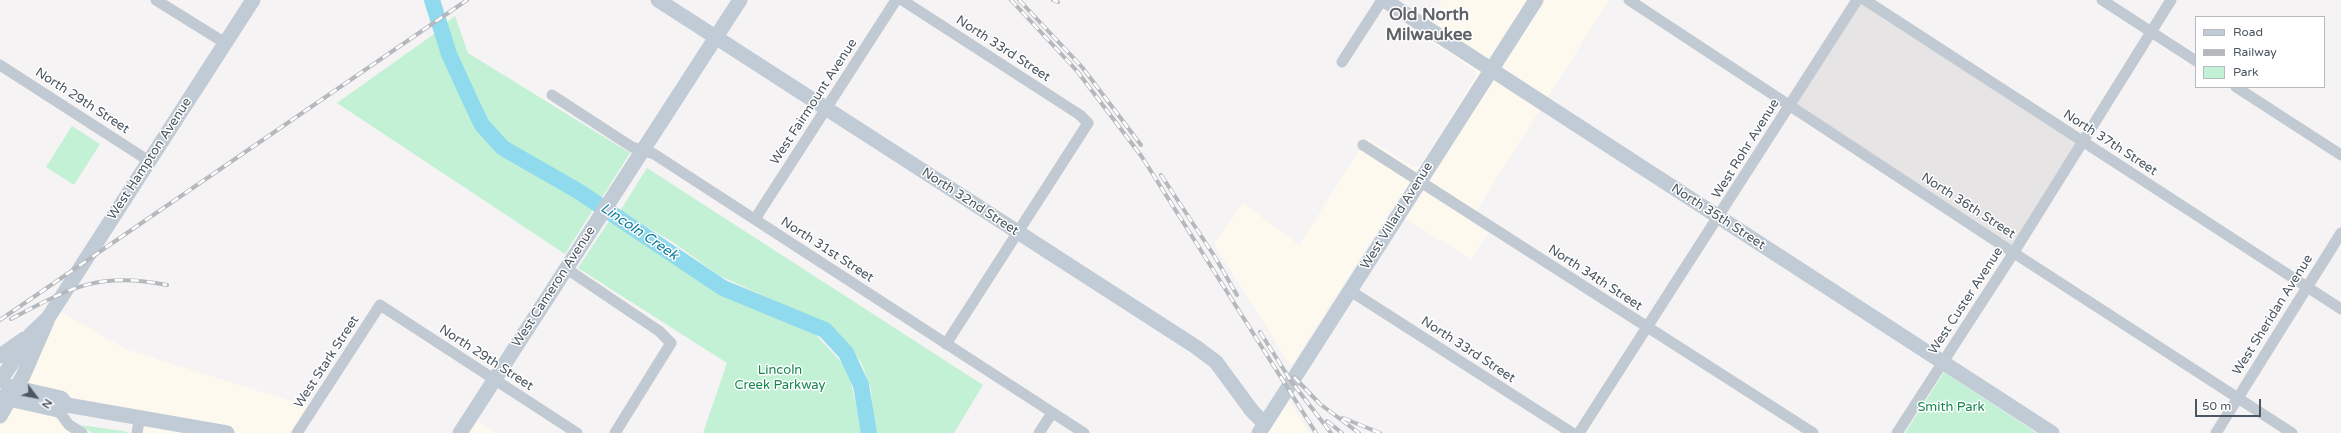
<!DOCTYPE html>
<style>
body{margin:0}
#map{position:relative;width:2341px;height:433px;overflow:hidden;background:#f5f3f3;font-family:"Varela Round",sans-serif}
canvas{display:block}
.legend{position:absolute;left:2195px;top:16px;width:130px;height:72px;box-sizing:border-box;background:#fff;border:1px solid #b7bbc0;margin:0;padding:5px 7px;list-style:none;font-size:12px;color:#4a5661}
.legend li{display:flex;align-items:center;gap:8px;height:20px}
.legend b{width:20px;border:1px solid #b7bbc0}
.north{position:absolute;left:16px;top:377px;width:40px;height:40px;-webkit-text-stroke:3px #fff;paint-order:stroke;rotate:122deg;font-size:11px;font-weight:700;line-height:16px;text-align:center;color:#4a5661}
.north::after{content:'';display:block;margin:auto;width:14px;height:18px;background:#4a5661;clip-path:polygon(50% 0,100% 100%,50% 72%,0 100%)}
.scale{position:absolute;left:2195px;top:399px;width:66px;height:18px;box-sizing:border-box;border:2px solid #4a5661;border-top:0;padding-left:5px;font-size:12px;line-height:14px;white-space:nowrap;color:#4a5661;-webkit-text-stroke:3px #fff;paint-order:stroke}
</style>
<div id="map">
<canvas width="2341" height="433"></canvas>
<ul class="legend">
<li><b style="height:5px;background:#c1cbd6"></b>Road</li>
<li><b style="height:5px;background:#b5b8bd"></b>Railway</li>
<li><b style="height:11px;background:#c3f1d5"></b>Park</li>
</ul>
<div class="north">N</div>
<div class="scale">50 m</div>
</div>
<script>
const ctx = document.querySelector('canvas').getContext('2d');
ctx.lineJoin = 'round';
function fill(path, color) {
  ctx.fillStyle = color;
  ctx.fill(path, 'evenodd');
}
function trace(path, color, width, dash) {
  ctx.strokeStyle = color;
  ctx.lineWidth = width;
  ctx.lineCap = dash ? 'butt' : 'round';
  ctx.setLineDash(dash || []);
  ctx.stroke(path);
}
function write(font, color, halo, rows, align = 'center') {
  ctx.font = font + ' "Varela Round",sans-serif';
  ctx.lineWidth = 3;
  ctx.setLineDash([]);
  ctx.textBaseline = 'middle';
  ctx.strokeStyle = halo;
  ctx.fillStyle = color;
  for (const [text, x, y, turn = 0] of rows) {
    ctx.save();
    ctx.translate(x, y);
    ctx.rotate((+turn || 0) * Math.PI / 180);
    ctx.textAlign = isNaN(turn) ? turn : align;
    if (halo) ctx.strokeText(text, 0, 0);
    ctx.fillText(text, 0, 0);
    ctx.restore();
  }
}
fill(new Path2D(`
 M 1442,0 L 1609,0 L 1470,221 L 1488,233 L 1471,259 L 1391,210 L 1291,366 L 1214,244 L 1243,203 L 1299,245 L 1367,138 L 1413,167 L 1420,166 L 1476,76 L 1474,70 L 1420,34 Z
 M 54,308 L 128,350 L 313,408 L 297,433 L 137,433 L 140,417 L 62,405 L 66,421 L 82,433 L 0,433 L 0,416 Z
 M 1284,393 L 1310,433 L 1259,433 Z
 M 471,416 L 497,433 L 460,433 Z`), '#fdf9ef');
fill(new Path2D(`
 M 1857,0 L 2083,142 L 2014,253 L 1789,106 Z`), '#e6e4e5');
fill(new Path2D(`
 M 455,16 L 468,53 L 630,153 L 601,199 C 560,175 510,154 482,116 C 468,97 454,46 447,22 Z
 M 434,34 L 473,122 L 488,143 L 551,185 L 594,208 L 565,254 L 337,103 Z
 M 72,126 L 100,144 L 74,185 L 46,167 Z
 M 647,168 L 983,385 L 954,433 L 874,433 L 871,389 L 861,362 L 828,325 L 718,275 L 673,242 L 620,211 Z
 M 609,221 L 725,295 L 816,335 L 848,369 L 862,433 L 703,433 L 727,363 L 578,268 Z
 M 1944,372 L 2037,433 L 1905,433 Z
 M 80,425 L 123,431 L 129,433 L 92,433 Z`), '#c3f1d5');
trace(new Path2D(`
 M 432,0 L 449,54 L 470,100 L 482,125 L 503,148 L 578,191 L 723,288 L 825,330 L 846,353 L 861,385 L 869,433`), '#90daee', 16);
trace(new Path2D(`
 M 156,0 L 225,43
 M 902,0 L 1080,115 L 1088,123 L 946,344
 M 1629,0 L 2014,253 L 2292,433
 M 1865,0 L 2341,309
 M 2102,0 L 2196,61
 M 1342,62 L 1382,0
 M 0,65 L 149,161
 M 2236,87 L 2341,155
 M 552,95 L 632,147 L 654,154 L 1084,433
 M 1363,145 L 1813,433
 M 755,219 L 896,0
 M 567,269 L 659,331 L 671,343 L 615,433
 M 1349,290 L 1572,433
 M 58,410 L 69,425 L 82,433
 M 137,433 L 140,416
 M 297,433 L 380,305 L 577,433
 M 1039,433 L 1052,413
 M 1579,433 L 1857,0
 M 1897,433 L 2009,260 L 2171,0
 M 2216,433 L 2341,233`), '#c1cad2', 11);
trace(new Path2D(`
 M 658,0 L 1196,347 L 1216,362 L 1252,411 L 1265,424
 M 1384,0 L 2052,433
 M 0,356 L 24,339
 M 0,381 L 31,334 L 48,318 L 253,0
 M 8,386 L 61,398 L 67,405
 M 0,397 L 58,410 L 67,405 L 227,433
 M 0,416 L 23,376 L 47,321
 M 460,433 L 740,0
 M 1259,433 L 1536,0`), '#c1cbd6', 15);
const rail = new Path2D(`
 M 1011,0 L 1077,71 L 1142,157 L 1316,433
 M 1019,0 L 1082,67 L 1141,145
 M 1053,0 L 1058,2
 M 1161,175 L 1215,257 L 1237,295
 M 11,319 C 70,288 98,271 167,285
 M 0,320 L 467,0
 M 1260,332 L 1291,381 L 1331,433
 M 1294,377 L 1320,404 L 1359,433
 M 1343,418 L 1380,433
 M 1327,421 L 1342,433`);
trace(rail, '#b5b8bd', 4);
trace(rail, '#fff', 2.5, [8]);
write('13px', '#4a5661', '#fff', [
 ["North 33rd Street",1003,49,33],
 ["North 29th Street",82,101,33],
 ["West Fairmount Avenue",814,102,-57],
 ["North 37th Street",2110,143,33],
 ["West Rohr Avenue",1746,149,-58],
 ["West Hampton Avenue",150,159,-57],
 ["North 32nd Street",970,202,33],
 ["North 36th Street",1968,206,33],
 ["West Villard Avenue",1397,216,-58],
 ["North 35th Street",1718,217,33],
 ["North 31st Street",827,250,33],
 ["North 34th Street",1595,278,33],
 ["West Cameron Avenue",554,287,-57],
 ["West Custer Avenue",1966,301,-57],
 ["West Sheridan Avenue",2273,315,-58],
 ["North 33rd Street",1468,350,33],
 ["North 29th Street",486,358,33],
 ["West Stark Street",327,362,-57]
]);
write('13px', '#17864f', '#fff', [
 ["Lincoln",780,371],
 ["Creek Parkway",780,386],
 ["Smith Park",1951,408]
]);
write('italic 14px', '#0c7c9b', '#fff', [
 ["Lincoln Creek",639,232,34]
]);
write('bold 17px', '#5f6368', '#fff', [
 ["Old North",1429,16],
 ["Milwaukee",1429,36]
]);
</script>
